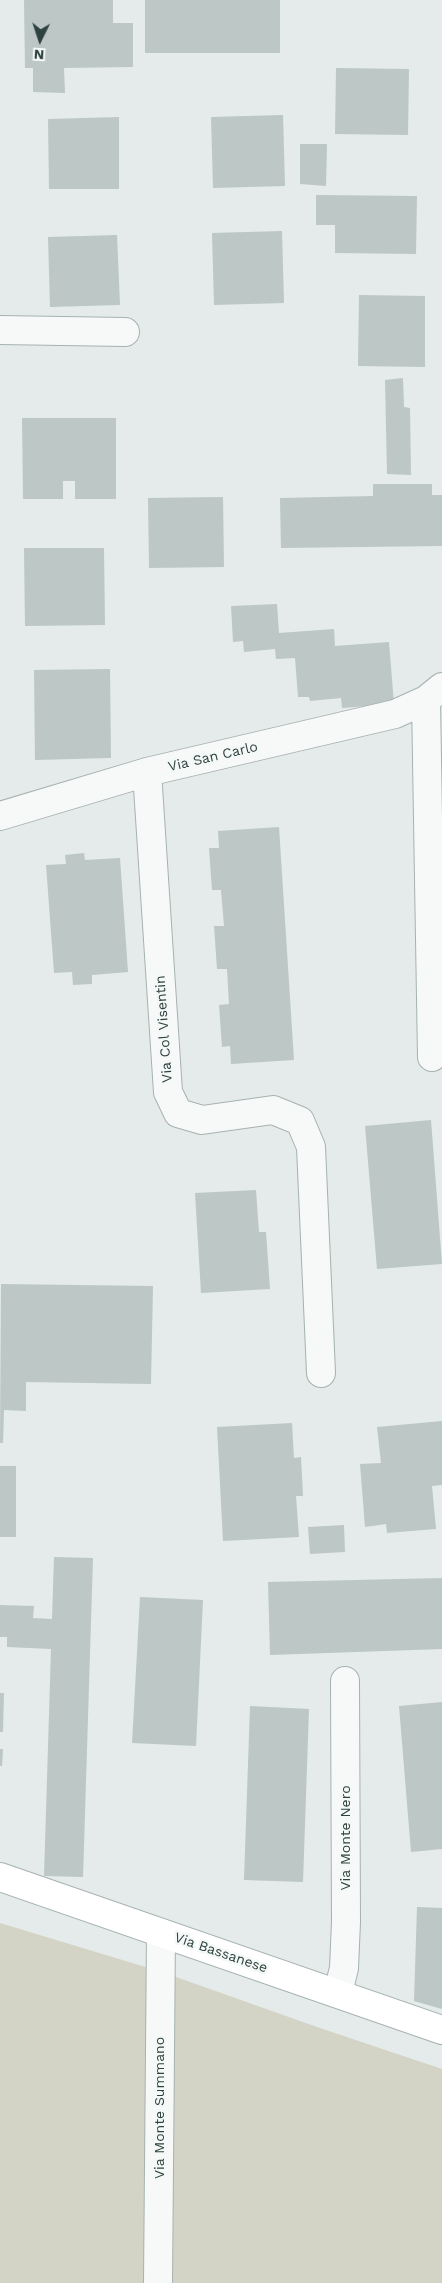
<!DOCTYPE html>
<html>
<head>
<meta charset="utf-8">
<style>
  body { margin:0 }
  #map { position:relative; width:442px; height:2283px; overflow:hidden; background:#e4ebea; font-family:"Work Sans",sans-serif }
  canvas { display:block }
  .north { position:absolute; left:15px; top:15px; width:50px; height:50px; -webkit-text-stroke:4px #f4f8f7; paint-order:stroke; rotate:184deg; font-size:14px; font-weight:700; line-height:20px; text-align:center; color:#2e423f }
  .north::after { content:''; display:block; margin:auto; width:18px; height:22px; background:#2e423f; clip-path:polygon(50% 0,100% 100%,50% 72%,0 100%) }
</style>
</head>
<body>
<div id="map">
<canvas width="442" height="2283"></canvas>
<div class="north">N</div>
</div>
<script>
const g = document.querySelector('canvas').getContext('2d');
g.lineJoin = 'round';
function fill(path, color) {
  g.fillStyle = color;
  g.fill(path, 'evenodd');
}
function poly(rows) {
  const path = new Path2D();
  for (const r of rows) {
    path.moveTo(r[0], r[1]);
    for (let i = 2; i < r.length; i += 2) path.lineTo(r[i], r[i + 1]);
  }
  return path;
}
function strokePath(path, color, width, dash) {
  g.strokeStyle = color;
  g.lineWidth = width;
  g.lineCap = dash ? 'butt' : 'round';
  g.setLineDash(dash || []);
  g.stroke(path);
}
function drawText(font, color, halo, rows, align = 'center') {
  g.font = font + ' "Work Sans",sans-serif';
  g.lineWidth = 5;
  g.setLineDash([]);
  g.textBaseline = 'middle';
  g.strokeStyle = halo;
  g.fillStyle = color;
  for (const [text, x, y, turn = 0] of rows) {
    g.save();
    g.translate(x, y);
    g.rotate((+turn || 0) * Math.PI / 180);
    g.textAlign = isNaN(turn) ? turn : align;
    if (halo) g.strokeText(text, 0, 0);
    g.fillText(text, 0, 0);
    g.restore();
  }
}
const green = poly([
  [0,1923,162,1972,317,2027,442,2069,442,2283,0,2283]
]);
const building = poly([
  [24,0,113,0,113,23,133,23,133,67,64,68,65,93,33,92,33,68,25,68],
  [145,0,280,0,280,53,145,53],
  [336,68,409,69,408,135,335,134],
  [283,115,285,186,213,188,211,117],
  [119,117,119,189,49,189,48,119],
  [300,144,327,144,326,186,300,184],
  [316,195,417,196,416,254,335,253,335,225,316,225],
  [282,231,284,303,214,305,212,233],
  [117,235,120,305,50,307,48,237],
  [359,295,425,296,425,367,358,366],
  [403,378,404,407,410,408,411,475,387,474,385,380],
  [22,418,116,418,116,499,75,499,75,481,63,481,63,499,23,499],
  [373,484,432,484,432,495,442,495,442,546,281,548,280,498,373,496],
  [223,497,224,567,149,568,148,498],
  [24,548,104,548,105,625,25,626],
  [277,604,279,633,334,629,335,646,389,642,394,704,342,708,341,698,310,701,309,697,298,697,295,658,276,659,275,649,244,652,243,641,233,642,231,606],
  [110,669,111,758,35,760,34,670],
  [279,827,294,1060,231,1064,230,1046,222,1047,219,1005,229,1004,227,969,217,969,214,926,224,926,221,890,212,890,209,848,219,848,218,831],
  [84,853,85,860,120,858,128,972,92,975,92,984,73,985,72,972,54,973,46,865,66,864,65,855],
  [431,1120,442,1264,377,1269,365,1126],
  [256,1190,259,1232,266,1232,270,1289,201,1293,195,1193],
  [1,1284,153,1286,151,1384,26,1382,26,1411,4,1410,3,1443,0,1443],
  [442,1421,442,1485,432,1486,436,1529,387,1533,386,1524,365,1527,360,1464,381,1463,377,1427],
  [292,1423,294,1458,301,1457,303,1496,296,1496,299,1537,223,1541,217,1427],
  [0,1466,16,1466,16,1537,0,1537],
  [344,1525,345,1552,310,1554,308,1527],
  [54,1557,93,1558,83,1877,44,1876,51,1649,7,1647,7,1637,0,1637,0,1605,34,1606,33,1618,52,1619],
  [442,1578,442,1649,270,1655,268,1582],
  [140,1597,203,1600,196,1746,132,1743],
  [0,1693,4,1693,3,1732,0,1732],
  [442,1702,442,1849,411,1852,399,1706],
  [250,1706,309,1709,303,1882,244,1880],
  [0,1749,3,1749,2,1766,0,1766],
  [417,1907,442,1908,442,2009,414,2001]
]);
const minor = poly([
  [0,330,125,332],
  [426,700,432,1057],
  [147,772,168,1092,178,1113,202,1120,273,1110,300,1121,311,1147,321,1373],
  [0,816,147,772,395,714,426,700,442,687],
  [338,1993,344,1968,346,1922,345,1681],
  [158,2283,161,1933]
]);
const secondary = poly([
  [0,1877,442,2030]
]);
const streetNames = [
  ["Via San Carlo",213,757,-13],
  ["Via Col Visentin",164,1029,-94],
  ["Via Monte Nero",346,1838,-90],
  ["Via Bassanese",221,1953,19],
  ["Via Monte Summano",160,2108,-90]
];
fill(green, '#d4d4c6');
fill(building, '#bcc7c6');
strokePath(minor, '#a6b2b0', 30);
strokePath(secondary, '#a6b2b0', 30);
strokePath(minor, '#f7f9f9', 28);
strokePath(secondary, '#fff', 28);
drawText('14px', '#2e423f', '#f4f8f7', streetNames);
</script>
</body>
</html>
